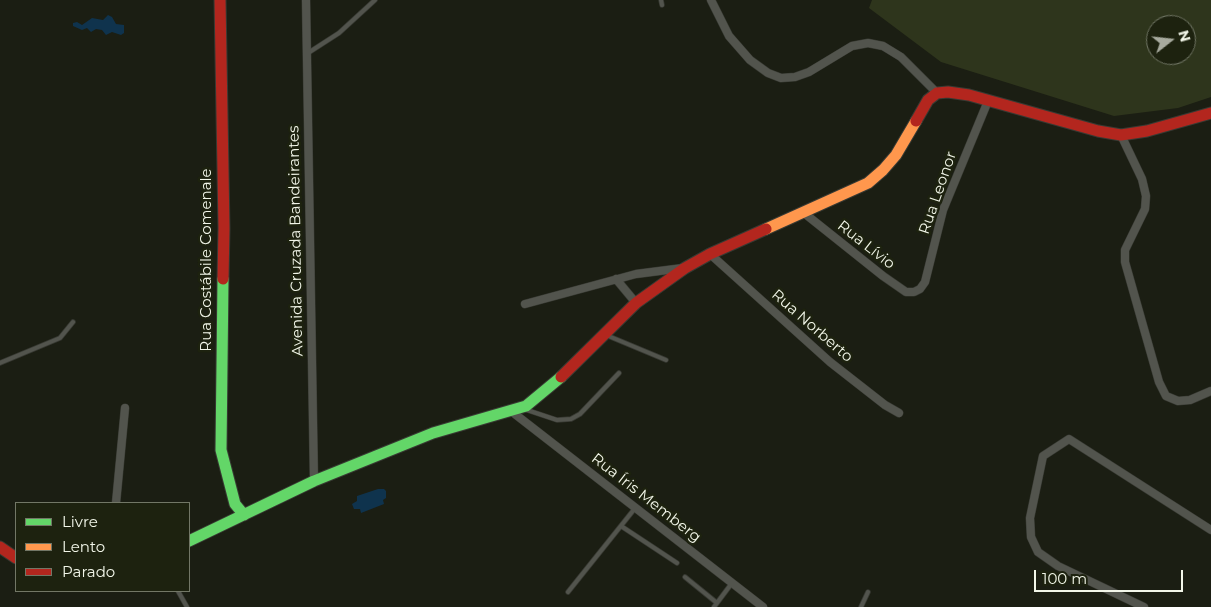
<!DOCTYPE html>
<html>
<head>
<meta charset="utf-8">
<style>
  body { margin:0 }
  #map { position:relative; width:1211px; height:607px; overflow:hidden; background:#1b1e13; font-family:Montserrat,sans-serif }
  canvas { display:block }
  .legend { position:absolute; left:15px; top:502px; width:175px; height:90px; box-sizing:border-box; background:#1d220f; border:1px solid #727766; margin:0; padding:6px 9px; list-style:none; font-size:15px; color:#f2f6e9 }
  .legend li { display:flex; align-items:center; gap:10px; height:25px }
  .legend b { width:25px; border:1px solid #727766 }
  .north { position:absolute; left:1146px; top:15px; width:50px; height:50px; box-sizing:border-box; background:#1d220f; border:1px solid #727766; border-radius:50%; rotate:74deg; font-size:14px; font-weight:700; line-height:20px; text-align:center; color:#f2f6e9 }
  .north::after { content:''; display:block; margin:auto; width:18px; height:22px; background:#a7aa9e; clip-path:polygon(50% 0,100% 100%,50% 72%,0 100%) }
  .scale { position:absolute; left:1034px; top:570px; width:149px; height:22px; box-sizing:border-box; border:2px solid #f2f6e9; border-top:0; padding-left:6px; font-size:15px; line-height:18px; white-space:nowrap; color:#f2f6e9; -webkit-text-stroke:4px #1d220f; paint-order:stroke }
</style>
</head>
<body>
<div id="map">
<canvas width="1211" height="607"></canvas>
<ul class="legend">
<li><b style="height:6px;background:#63d668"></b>Livre</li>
<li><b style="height:6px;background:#ff974d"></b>Lento</li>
<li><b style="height:6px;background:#b3261e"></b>Parado</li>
</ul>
<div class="north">N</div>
<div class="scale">100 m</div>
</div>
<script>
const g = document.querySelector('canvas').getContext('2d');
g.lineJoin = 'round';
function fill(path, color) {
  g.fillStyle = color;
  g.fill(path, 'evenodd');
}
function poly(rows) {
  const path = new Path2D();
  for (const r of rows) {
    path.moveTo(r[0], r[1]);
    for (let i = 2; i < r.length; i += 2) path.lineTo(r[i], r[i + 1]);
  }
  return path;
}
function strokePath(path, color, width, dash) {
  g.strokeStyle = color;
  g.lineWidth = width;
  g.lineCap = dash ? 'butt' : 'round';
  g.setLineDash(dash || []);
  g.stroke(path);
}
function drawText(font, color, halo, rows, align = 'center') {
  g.font = font + ' Montserrat,sans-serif';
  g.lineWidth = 5;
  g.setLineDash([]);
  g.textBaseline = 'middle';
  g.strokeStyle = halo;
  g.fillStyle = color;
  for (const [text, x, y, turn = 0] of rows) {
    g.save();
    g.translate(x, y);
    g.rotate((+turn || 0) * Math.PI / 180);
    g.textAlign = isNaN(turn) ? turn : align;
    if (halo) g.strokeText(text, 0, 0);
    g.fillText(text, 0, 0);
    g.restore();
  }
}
const green = poly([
  [872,0,1211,0,1211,97,1178,108,1114,116,941,62,869,8],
  [1156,25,1186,25,1186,55,1156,55]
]);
const water = poly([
  [108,15,112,17,116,24,124,25,124,33,121,35,112,32,106,35,102,30,96,29,91,32,87,28,82,30,73,26,73,23,77,22,82,25,92,18,103,20],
  [378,489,384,489,386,491,386,498,383,500,384,504,361,513,360,509,354,509,352,504,357,501,357,496]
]);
const lane = poly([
  [661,0,662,5],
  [308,53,339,33,375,0],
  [606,335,666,360],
  [0,363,60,338,73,322],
  [524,409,557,420,571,419,580,414,619,373],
  [621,526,677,563],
  [685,577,717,603],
  [178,591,187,607],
  [568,592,636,507],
  [714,607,732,583],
  [861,607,868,592]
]);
const street = poly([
  [306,0,314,481],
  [711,0,729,36,750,60,768,73,781,78,795,77,809,72,852,46,868,43,883,46,901,57,937,93],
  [1121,135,1142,179,1146,196,1145,209,1125,250,1125,262,1159,382,1166,396,1178,401,1190,400,1211,391],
  [804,213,883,276,906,292,914,292,920,289,925,282,943,210,988,101],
  [710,254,830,362,885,405,899,413],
  [616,279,636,303],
  [525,304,636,274,683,268],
  [511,411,763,607],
  [116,503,125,408],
  [1144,607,1058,566,1038,552,1031,537,1030,518,1043,456,1069,439,1211,530]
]);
const fast = poly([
  [223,279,221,450,235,504,244,515],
  [189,541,314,481,433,433,526,406,561,377]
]);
const slow = poly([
  [766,229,868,183,883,170,896,155,916,121]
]);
const jam = poly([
  [220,0,224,228,223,279],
  [916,121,928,100,937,93,948,92,969,95,1098,131,1121,135,1147,131,1211,113],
  [561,377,636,303,685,268,710,254,766,229],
  [0,547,16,558]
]);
const streetNames = [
  ["Rua Leonor",938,193,-71],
  ["Avenida Cruzada Bandeirantes",296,241,-91],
  ["Rua Lívio",866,245,38],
  ["Rua Costábile Comenale",207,260,-90],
  ["Rua Norberto",812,326,41],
  ["Rua Íris Memberg",646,498,38]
];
fill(green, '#2e351c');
fill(water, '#0f334d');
strokePath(lane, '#383a33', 5.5);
strokePath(street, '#383a33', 9);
strokePath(fast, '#383a33', 13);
strokePath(slow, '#383a33', 13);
strokePath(jam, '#383a33', 13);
strokePath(lane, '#52544d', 4);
strokePath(street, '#52544d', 8);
strokePath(fast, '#63d668', 11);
strokePath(slow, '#ff974d', 11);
strokePath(jam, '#b3261e', 11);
drawText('15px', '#f2f6e9', '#1d220f', streetNames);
</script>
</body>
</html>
